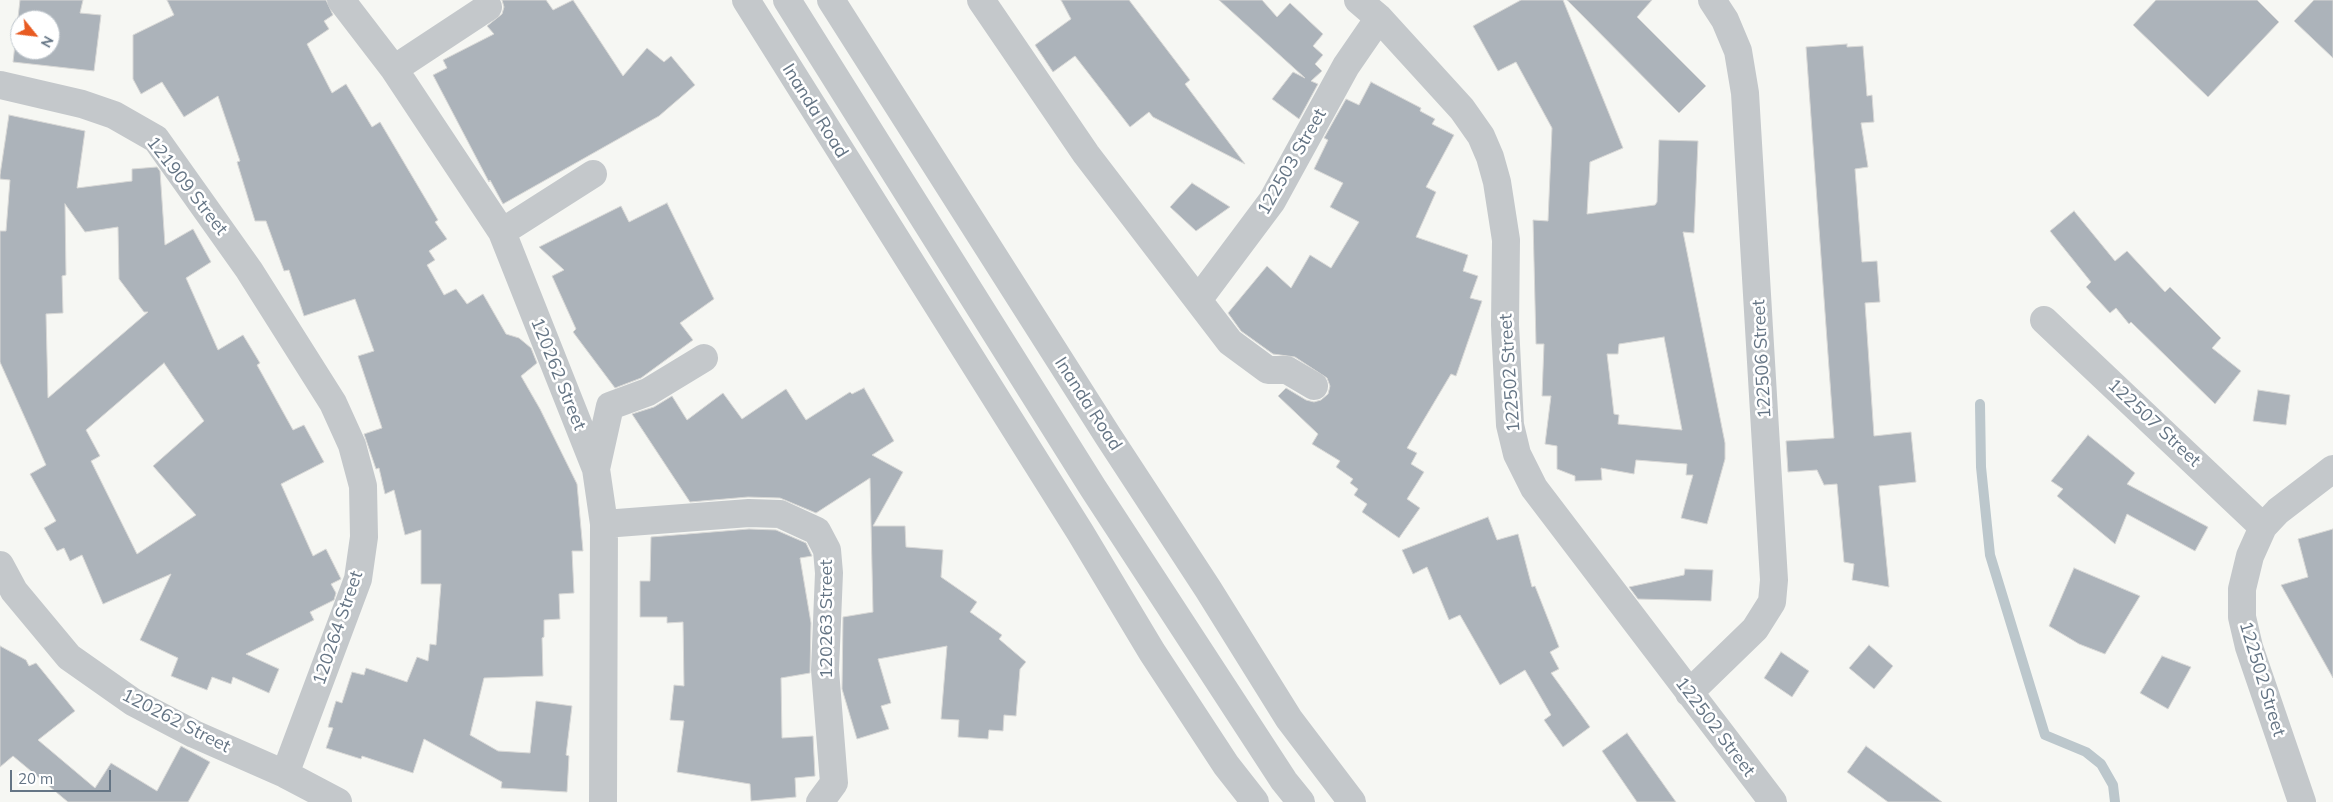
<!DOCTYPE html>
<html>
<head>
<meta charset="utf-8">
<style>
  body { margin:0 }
  #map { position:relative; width:2333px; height:802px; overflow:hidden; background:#f6f7f3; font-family:Mulish,sans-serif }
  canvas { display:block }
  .north { position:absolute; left:10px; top:10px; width:50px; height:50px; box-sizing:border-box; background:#fff; border:1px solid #c1c8ce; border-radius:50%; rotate:119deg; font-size:14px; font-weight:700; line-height:20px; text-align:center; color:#657585 }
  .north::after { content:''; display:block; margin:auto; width:18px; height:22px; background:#e85b22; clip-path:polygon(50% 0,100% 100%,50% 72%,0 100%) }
  .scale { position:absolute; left:10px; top:770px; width:101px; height:22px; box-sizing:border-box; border:2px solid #657585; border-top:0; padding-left:6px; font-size:15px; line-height:18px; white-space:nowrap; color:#657585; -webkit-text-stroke:4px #fff; paint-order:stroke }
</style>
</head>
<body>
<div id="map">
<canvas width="2333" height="802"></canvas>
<div class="north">N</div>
<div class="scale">20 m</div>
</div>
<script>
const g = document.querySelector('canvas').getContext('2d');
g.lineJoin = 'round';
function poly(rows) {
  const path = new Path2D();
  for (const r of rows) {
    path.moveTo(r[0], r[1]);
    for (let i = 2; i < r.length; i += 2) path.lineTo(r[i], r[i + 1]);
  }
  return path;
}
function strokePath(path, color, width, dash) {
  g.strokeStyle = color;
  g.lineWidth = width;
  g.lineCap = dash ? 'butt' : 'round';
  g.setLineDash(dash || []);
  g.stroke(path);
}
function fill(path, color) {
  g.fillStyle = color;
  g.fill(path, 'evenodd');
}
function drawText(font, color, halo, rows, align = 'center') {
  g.font = font + ' Mulish,sans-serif';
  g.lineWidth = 5;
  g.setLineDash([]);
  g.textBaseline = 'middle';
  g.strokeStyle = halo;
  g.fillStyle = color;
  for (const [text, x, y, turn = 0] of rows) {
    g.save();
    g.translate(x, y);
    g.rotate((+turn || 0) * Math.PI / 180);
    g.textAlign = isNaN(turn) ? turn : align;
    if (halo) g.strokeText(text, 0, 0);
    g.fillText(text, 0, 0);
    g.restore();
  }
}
const stream = poly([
  [1980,404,1981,467,1990,555,2045,735,2086,752,2101,764,2113,785,2115,802]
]);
const building = poly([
  [20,0,83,0,80,13,101,15,94,71,13,62,20,0],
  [20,20,50,20,50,50,20,50,20,20],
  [167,0,326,0,333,15,324,21,329,29,307,44,332,93,346,84,372,127,380,122,438,220,435,222,447,239,429,251,435,260,427,265,444,295,456,289,467,304,483,294,506,334,519,338,531,348,537,363,521,376,540,409,577,484,583,551,572,551,574,593,559,594,560,619,544,620,544,637,542,638,543,676,484,678,470,735,498,751,530,753,536,701,572,706,566,755,569,756,567,792,501,788,502,782,424,739,413,773,362,756,361,759,326,748,333,728,328,727,336,701,342,703,352,672,364,675,366,668,407,682,417,657,428,661,430,644,436,645,441,584,421,584,421,530,405,535,394,490,385,494,379,468,376,469,364,434,382,428,358,356,374,351,355,299,304,316,289,270,284,271,266,221,255,221,237,162,240,161,218,96,184,117,162,82,141,94,133,79,133,35,174,15,167,0],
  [502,0,546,0,553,10,573,0,623,76,647,48,664,62,671,56,695,85,659,116,503,204,490,180,489,182,433,75,447,68,443,60,494,34,487,26,502,14,504,7,502,0],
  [1061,0,1129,0,1190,80,1185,84,1245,164,1153,117,1149,112,1130,127,1075,56,1053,72,1035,45,1071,19,1061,0],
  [1219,0,1262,0,1277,17,1290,3,1323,34,1313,46,1323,55,1315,64,1322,71,1311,81,1318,84,1299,119,1272,99,1293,72,1305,78,1219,0],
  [1521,0,1563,0,1623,148,1590,162,1587,214,1655,205,1657,202,1659,140,1698,141,1694,233,1683,232,1725,443,1725,459,1707,524,1681,518,1693,475,1686,475,1687,464,1636,460,1634,474,1601,468,1602,480,1575,481,1575,476,1557,469,1557,446,1545,444,1551,396,1542,396,1544,344,1536,344,1533,220,1548,221,1552,128,1516,62,1498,71,1473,26,1521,0],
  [1664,337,1682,430,1618,424,1619,415,1614,414,1607,354,1618,354,1619,344,1664,337],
  [1567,0,1652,0,1637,17,1706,86,1679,113,1567,0],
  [2156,0,2257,0,2279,22,2208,97,2133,25,2156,0],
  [2314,0,2333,0,2333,58,2294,21,2314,0],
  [1847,44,1847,47,1863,46,1867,96,1872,95,1874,122,1861,123,1868,167,1855,169,1862,262,1877,261,1880,302,1865,303,1874,436,1911,432,1916,482,1879,486,1889,587,1852,580,1854,564,1844,562,1837,484,1824,485,1817,470,1788,472,1786,441,1834,438,1806,47,1847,44],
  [1371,82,1421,108,1420,111,1435,119,1432,124,1454,135,1426,187,1436,192,1416,237,1468,255,1463,271,1478,276,1470,298,1482,301,1456,376,1451,374,1407,448,1417,453,1411,464,1424,472,1407,499,1420,508,1399,538,1362,512,1367,504,1354,495,1358,489,1350,483,1353,479,1336,467,1340,461,1312,444,1318,434,1278,396,1286,388,1306,400,1314,402,1321,400,1328,394,1330,386,1327,378,1295,357,1273,354,1241,331,1228,313,1267,266,1291,288,1310,255,1331,268,1359,222,1330,207,1343,183,1314,169,1328,140,1324,138,1346,99,1359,105,1371,82],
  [9,115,85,131,77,188,132,181,132,169,157,167,160,171,165,245,193,229,211,262,186,278,218,350,243,335,260,363,257,365,293,430,304,425,324,462,281,484,313,556,326,549,341,579,331,584,336,593,334,600,310,612,314,620,246,654,279,669,269,693,233,677,231,684,212,677,207,690,171,676,178,658,140,640,171,574,103,604,82,555,70,561,64,548,57,551,44,528,56,521,30,474,46,465,0,362,0,231,6,231,10,180,0,179,0,175,9,115],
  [65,204,85,232,118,227,119,279,144,312,148,312,48,398,46,314,63,313,62,276,66,275,65,204],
  [164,363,204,421,153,466,196,515,137,554,91,461,100,456,86,430,164,363],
  [1192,183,1230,207,1196,231,1170,207,1192,183],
  [667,203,714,299,680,323,693,340,641,378,615,388,573,332,576,329,552,276,564,270,539,247,621,206,629,222,667,203],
  [2074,211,2115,261,2127,251,2165,292,2170,287,2221,338,2212,348,2241,371,2215,404,2131,322,2129,324,2116,308,2110,313,2086,287,2091,282,2050,231,2074,211],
  [864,388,894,441,872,455,903,472,873,526,905,526,906,547,943,550,941,577,977,602,970,612,1002,635,999,639,1026,662,1020,669,1016,716,1004,715,1003,731,989,730,988,739,958,737,959,720,941,719,947,646,878,659,891,703,881,706,889,729,857,739,842,689,843,617,873,612,870,478,816,513,780,498,748,497,690,502,632,414,654,407,672,396,687,420,723,393,742,419,786,389,806,420,850,392,852,394,864,388],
  [2258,390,2290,395,2286,425,2253,421,2258,390],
  [2088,435,2135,473,2127,484,2208,527,2195,551,2127,514,2115,544,2057,496,2063,489,2051,481,2088,435],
  [1488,517,1497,540,1518,534,1532,587,1535,586,1559,647,1550,652,1559,669,1551,673,1590,727,1563,747,1544,720,1551,715,1525,670,1500,685,1460,615,1449,620,1427,567,1413,574,1402,550,1488,517],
  [749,529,776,530,806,543,812,556,800,558,811,623,810,673,781,678,782,738,813,736,815,776,795,778,796,797,751,801,750,784,677,772,684,721,670,720,674,685,684,686,683,622,667,623,667,617,640,617,640,581,650,581,651,537,749,529],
  [2333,529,2333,678,2281,585,2308,577,2298,539,2333,529],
  [2074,568,2140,596,2105,654,2079,644,2049,626,2074,568],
  [1685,569,1713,570,1711,601,1638,599,1629,587,1684,575,1685,569],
  [1869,645,1893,666,1874,689,1849,668,1869,645],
  [0,646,26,660,29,666,36,663,75,711,38,740,95,788,111,763,157,791,181,746,210,762,188,802,68,802,13,756,0,767,0,646],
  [1781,652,1809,671,1792,697,1764,678,1781,652],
  [2162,656,2191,667,2168,709,2140,693,2162,656],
  [1627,733,1676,802,1637,802,1602,751,1627,733],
  [1866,746,1942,802,1888,802,1847,772,1866,746]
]);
const minor = poly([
  [341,0,394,69,502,232,596,469,604,524,603,802],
  [746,0,1080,532,1152,652,1226,765,1255,802],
  [787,0,1093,488,1284,781,1301,802],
  [831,0,1108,436,1208,589,1289,719,1352,802],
  [981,0,1086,154,1230,342,1268,370,1287,370,1314,386],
  [1358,0,1379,18,1462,109,1481,136,1490,157,1497,182,1506,240,1505,325,1510,425,1517,454,1534,488,1773,802],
  [394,69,488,7],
  [0,85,82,104,114,115,156,139,249,270,333,403,352,445,363,486,364,537,358,579,285,774],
  [502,232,593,174],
  [1198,300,1272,201,1346,66,1379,18],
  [2044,320,2263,527],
  [596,469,610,406,648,392,704,358],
  [604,524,749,513,780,514,817,531,827,550,829,573,825,670,834,783,820,802],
  [0,565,14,591,69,657,133,702,194,734,285,774,338,802],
  [1689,693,1755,629,1772,602,1774,580,1745,93,1738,51,1725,20,1712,0],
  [2302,802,2249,647,2242,617,2242,589,2250,556,2263,527,2278,511,2333,469]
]);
const streetNames = [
  ["Inanda Road",815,111,58],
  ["122503 Street",1292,162,-60],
  ["121909 Street",187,186,52],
  ["122506 Street",1762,359,-93],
  ["122502 Street",1510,373,-94],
  ["120262 Street",558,374,68],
  ["Inanda Road",1088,404,57],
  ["122507 Street",2154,423,43],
  ["120263 Street",827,619,-90],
  ["120264 Street",338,628,-71],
  ["122502 Street",2262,679,73],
  ["120262 Street",176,721,27],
  ["122502 Street",1715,727,53]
];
strokePath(stream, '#bcc7cc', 10);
fill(building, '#acb3ba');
strokePath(building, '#d8d8d6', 1);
strokePath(minor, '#c4c8cb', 28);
drawText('18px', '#657585', '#fff', streetNames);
</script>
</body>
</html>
